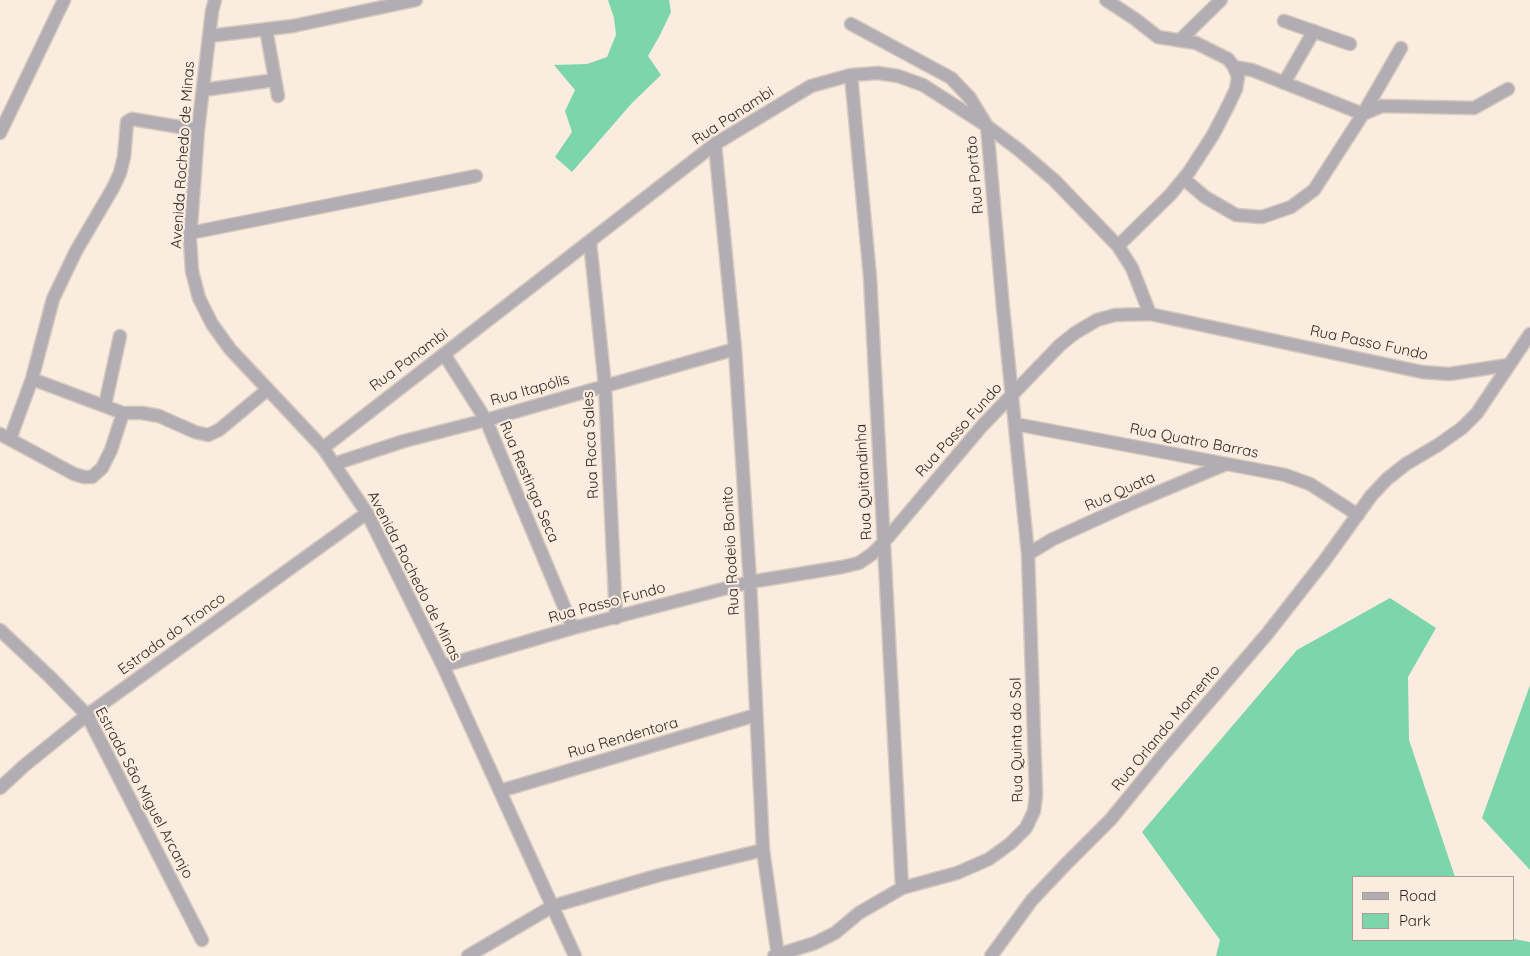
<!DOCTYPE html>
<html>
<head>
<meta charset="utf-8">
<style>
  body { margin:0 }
  #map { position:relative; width:1530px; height:956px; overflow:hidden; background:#fbece0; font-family:Quicksand,sans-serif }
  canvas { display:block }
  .legend { position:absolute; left:1352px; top:876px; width:162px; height:65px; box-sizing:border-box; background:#fbece0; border:1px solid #a99e95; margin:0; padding:6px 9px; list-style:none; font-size:15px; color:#2e2824 }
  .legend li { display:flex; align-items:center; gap:10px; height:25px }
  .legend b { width:25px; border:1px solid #a99e95 }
</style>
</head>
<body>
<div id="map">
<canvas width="1530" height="956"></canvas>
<ul class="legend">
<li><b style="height:6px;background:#b2adb3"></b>Road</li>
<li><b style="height:14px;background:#7cd5ab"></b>Park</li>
</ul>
</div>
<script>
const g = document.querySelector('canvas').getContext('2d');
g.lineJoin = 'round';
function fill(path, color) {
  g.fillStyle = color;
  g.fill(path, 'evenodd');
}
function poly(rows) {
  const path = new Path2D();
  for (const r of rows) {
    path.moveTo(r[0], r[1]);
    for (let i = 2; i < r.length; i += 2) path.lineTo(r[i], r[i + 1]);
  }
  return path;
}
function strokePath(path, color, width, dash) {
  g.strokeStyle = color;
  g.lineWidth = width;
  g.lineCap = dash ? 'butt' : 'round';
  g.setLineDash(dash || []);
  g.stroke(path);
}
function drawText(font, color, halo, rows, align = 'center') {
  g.font = font + ' Quicksand,sans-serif';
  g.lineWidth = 4.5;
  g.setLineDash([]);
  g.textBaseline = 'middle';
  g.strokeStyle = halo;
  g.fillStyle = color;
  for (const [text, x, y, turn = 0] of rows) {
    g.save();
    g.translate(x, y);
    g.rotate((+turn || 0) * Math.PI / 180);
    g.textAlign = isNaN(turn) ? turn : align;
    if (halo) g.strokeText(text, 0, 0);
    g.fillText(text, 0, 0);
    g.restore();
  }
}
const green = poly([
  [608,0,669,0,671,12,660,35,648,56,661,75,632,103,572,172,555,157,572,132,565,111,575,90,554,65,587,64,607,57,616,35,614,18],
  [1390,598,1436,628,1408,677,1409,740,1455,877,1354,877,1354,940,1514,939,1530,942,1530,956,1216,956,1220,940,1142,832,1297,650],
  [1530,685,1530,870,1482,818]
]);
const minor = poly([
  [215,0,212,11,198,130,190,240,192,271,199,298,212,324,230,349,323,448,367,513,443,666,575,956],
  [1106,0,1135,19,1158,37,1196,43,1228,59,1234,67,1238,77,1236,89,1228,106,1213,135,1189,172,1170,195,1118,246],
  [1284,21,1350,44],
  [266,29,278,96],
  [209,36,293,26,416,0],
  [1180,40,1221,0],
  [1401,48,1363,114,1382,106,1474,108,1508,89],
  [851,75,870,277,902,888],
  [1284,83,1314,31],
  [203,90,275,80],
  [0,133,64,0],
  [715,144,735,349,750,582,763,850,778,956],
  [1184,179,1205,197,1236,215,1262,217,1291,207,1314,190,1363,114,1252,70,1234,67],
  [190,233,476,176],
  [590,242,605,386,616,618],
  [444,354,486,420,573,628],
  [32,379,123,413,142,413,159,416,195,432,208,435,219,430,267,390],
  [105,405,120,336],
  [1015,424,1285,475,1310,484,1358,515],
  [0,434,74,474,84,477,92,477,102,468,111,450,123,413],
  [10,439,32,379,53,299,76,251,113,188,120,173,124,157,127,122,132,119,198,130],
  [323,448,715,144,811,86,851,75,878,73,898,76,923,85,987,126,1019,150,1054,180,1118,246,1132,268,1150,314],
  [334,464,404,441,486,420,735,349],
  [1028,554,1053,539,1130,504,1226,464],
  [0,630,50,677,87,715,202,940],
  [443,666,573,628,750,582,842,567,859,563,872,554,884,542,982,426,1060,345,1075,333,1097,320,1115,315,1150,314,1422,372,1449,374,1508,365],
  [0,788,25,765,87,715,367,513],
  [500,791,756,715],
  [468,956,553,906,656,876,763,850],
  [774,956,815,943,835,933,859,913,902,888,957,873,989,859,1011,843,1026,828,1034,811,1036,795,1028,554,1003,308,987,126,970,98,951,78,851,24],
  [991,956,1032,900,1067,863,1111,819,1164,754,1267,634,1325,560,1371,496,1387,479,1406,464,1438,445,1462,428,1477,413,1530,334]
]);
const streetNames = [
  ["Rua Panambi",733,116,-33],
  ["Avenida Rochedo de Minas",183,155,-86],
  ["Rua Portão",975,175,-95],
  ["Rua Passo Fundo",1369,343,12],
  ["Rua Panambi",409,360,-37],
  ["Rua Itapólis",530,390,-16],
  ["Rua Passo Fundo",959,430,-48],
  ["Rua Quatro Barras",1194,441,11],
  ["Rua Roca Sales",591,445,-93],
  ["Rua Restinga Seca",529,482,67],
  ["Rua Quitandinha",864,482,-93],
  ["Rua Quata",1120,492,-24],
  ["Rua Rodeio Bonito",731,551,-93],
  ["Avenida Rochedo de Minas",414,576,63],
  ["Rua Passo Fundo",607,603,-15],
  ["Estrada do Tronco",172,634,-36],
  ["Rua Orlando Momento",1166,728,-50],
  ["Rua Rendentora",623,738,-16],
  ["Rua Quinta do Sol",1017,740,-91],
  ["Estrada São Miguel Arcanjo",144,793,62]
];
fill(green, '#7cd5ab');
strokePath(minor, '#d6c9be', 15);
strokePath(minor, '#b2adb3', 12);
drawText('15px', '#2e2824', '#fbece0', streetNames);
</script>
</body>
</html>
